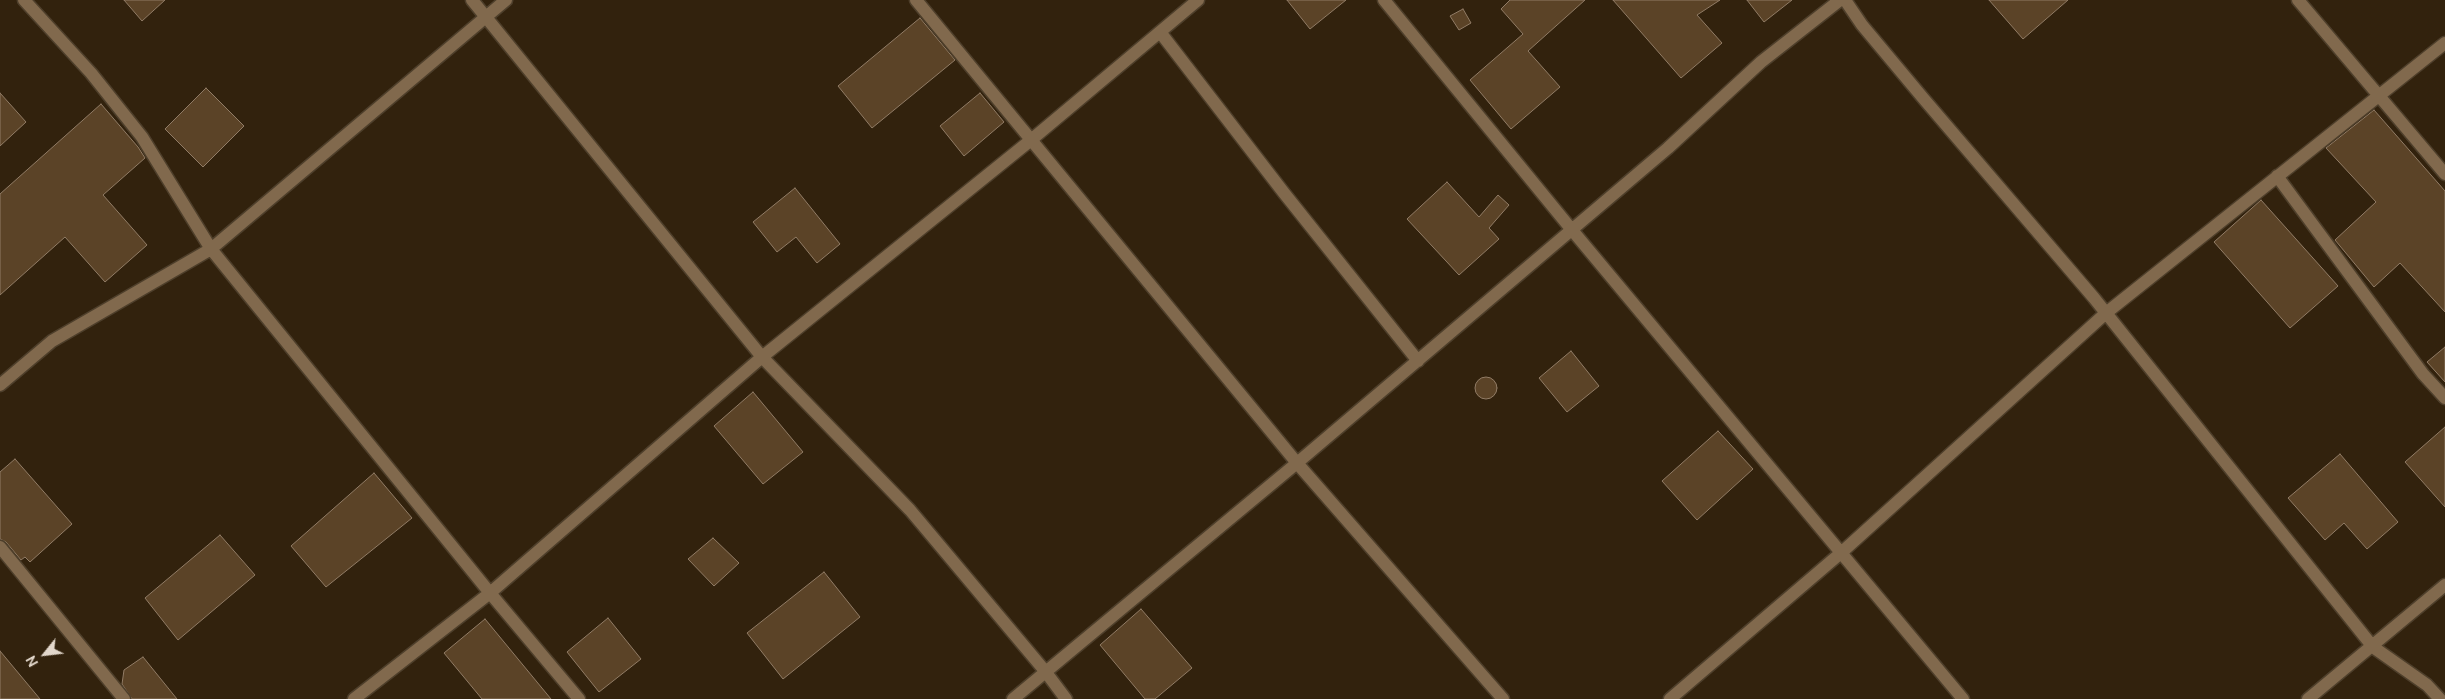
<!DOCTYPE html>
<html>
<head>
<meta charset="utf-8">
<style>
  body { margin:0 }
  #map { position:relative; width:2445px; height:699px; overflow:hidden; background:#32220d; font-family:Ubuntu,sans-serif }
  canvas { display:block }
  .north { position:absolute; left:20px; top:629px; width:50px; height:50px; -webkit-text-stroke:4px #32220d; paint-order:stroke; rotate:241deg; font-size:14px; font-weight:700; line-height:20px; text-align:center; color:#e2d7cb }
  .north::after { content:''; display:block; margin:auto; width:18px; height:22px; background:#e2d7cb; clip-path:polygon(50% 0,100% 100%,50% 72%,0 100%) }
</style>
</head>
<body>
<div id="map">
<canvas width="2445" height="699"></canvas>
<div class="north">N</div>
</div>
<script>
const g = document.querySelector('canvas').getContext('2d');
g.lineJoin = 'round';
function fill(path, color) {
  g.fillStyle = color;
  g.fill(path, 'evenodd');
}
function poly(rows) {
  const path = new Path2D();
  for (const r of rows) {
    if (r.length === 3) {
      path.moveTo(r[0] + r[2], r[1]);
      path.arc(r[0], r[1], r[2], 0, 2 * Math.PI);
      continue;
    }
    path.moveTo(r[0], r[1]);
    for (let i = 2; i < r.length; i += 2) path.lineTo(r[i], r[i + 1]);
  }
  return path;
}
function strokePath(path, color, width, dash) {
  g.strokeStyle = color;
  g.lineWidth = width;
  g.lineCap = dash ? 'butt' : 'round';
  g.setLineDash(dash || []);
  g.stroke(path);
}
const building = poly([
  [124,0,165,0,142,21,124,0],
  [1287,0,1346,0,1310,29,1287,0],
  [1510,0,1585,0,1528,51,1560,87,1511,129,1470,80,1523,34,1501,9,1510,0],
  [1613,0,1720,0,1697,15,1722,43,1681,78,1613,0],
  [1747,0,1792,0,1764,22,1747,0],
  [1989,0,2068,0,2023,39,1989,0],
  [1463,9,1471,23,1459,30,1450,16,1463,9],
  [920,18,955,60,872,128,838,86,920,18],
  [206,88,244,126,203,167,165,129,206,88],
  [0,93,26,122,0,146,0,93],
  [980,93,1004,122,964,156,940,126,980,93],
  [101,104,138,147,145,158,103,195,147,245,105,282,65,237,0,295,0,194,101,104],
  [2374,110,2445,191,2445,312,2400,263,2374,287,2335,240,2376,202,2326,148,2374,110],
  [1447,182,1479,217,1498,195,1509,205,1489,228,1499,239,1459,275,1407,219,1447,182],
  [795,188,840,244,817,263,796,237,777,252,753,222,795,188],
  [2261,200,2338,286,2290,328,2214,242,2261,200],
  [2445,347,2445,382,2427,362,2445,347],
  [1571,351,1599,386,1567,412,1539,378,1571,351],
  [1486,388,11],
  [753,392,803,452,763,484,714,426,753,392],
  [2445,427,2445,507,2405,462,2445,427],
  [1718,431,1753,469,1697,520,1662,481,1718,431],
  [2340,454,2398,522,2367,549,2344,523,2325,540,2288,498,2340,454],
  [15,459,72,524,30,562,25,557,21,560,6,542,0,539,0,472,15,459],
  [374,473,412,518,326,587,291,546,374,473],
  [220,535,255,575,178,640,145,598,220,535],
  [713,538,739,563,714,586,688,559,713,538],
  [824,572,860,617,783,679,747,633,824,572],
  [1141,609,1192,668,1155,699,1145,699,1100,645,1141,609],
  [608,618,641,659,599,692,567,652,608,618],
  [485,619,551,699,482,699,444,653,485,619],
  [0,651,40,699,0,699,0,651],
  [143,657,177,699,132,699,122,684,124,670,143,657]
]);
const minor = poly([
  [24,0,91,73,142,137,211,249,490,593,579,699],
  [472,0,762,357,910,510,1045,671,1066,699],
  [916,0,1297,463,1503,699],
  [1384,0,1572,230,1963,699],
  [1845,0,1862,25,1923,98,2094,298,2373,647,2427,685,2440,699],
  [2298,0,2445,174],
  [1160,32,1284,193,1418,361],
  [2277,176,2423,374,2445,398],
  [0,385,52,341,211,249,506,0],
  [0,547,124,699],
  [354,699,490,593,762,357,1031,140,1198,0],
  [1013,699,1297,463,1668,148,1761,62,1840,0],
  [1670,699,1842,552,2106,313,2445,43],
  [2308,699,2445,585]
]);
fill(building, '#5b4327');
strokePath(building, '#917c66', 1);
strokePath(minor, '#4e3f2b', 15);
strokePath(minor, '#81694d', 12);
</script>
</body>
</html>
